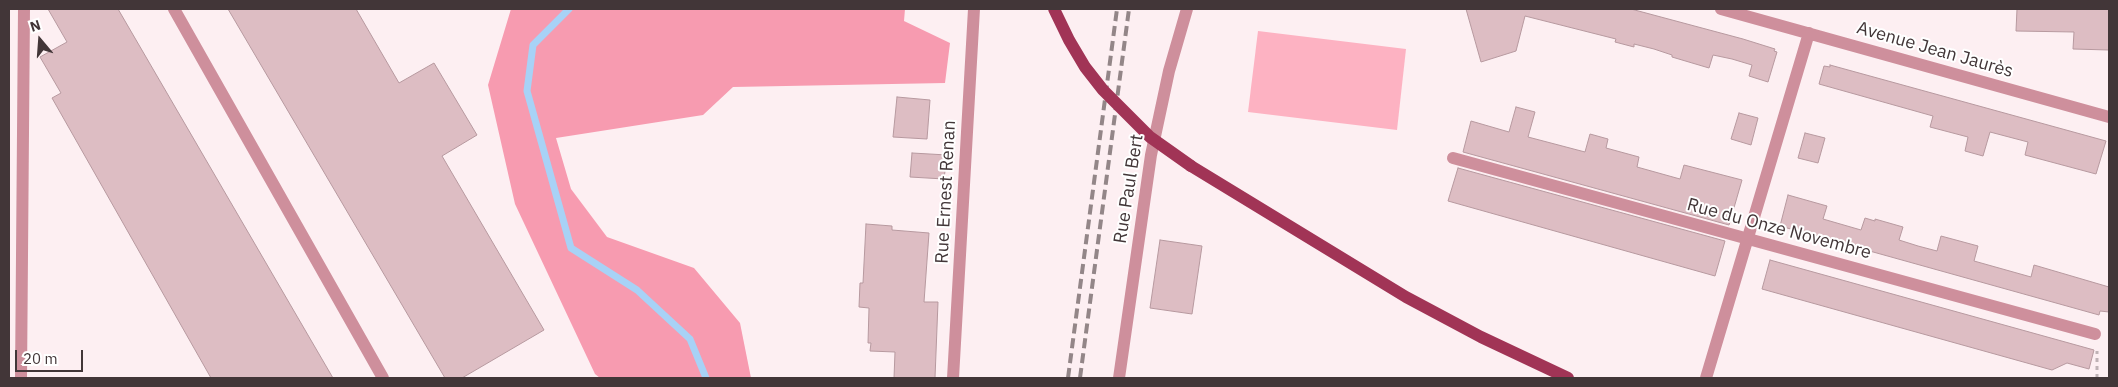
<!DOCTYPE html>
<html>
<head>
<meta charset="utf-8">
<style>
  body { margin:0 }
  #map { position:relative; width:2118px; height:387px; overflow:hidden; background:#fdeff2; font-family:"IBM Plex Sans",sans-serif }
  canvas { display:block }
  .frame { position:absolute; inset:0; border:10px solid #423638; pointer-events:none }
  .north { position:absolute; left:15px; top:15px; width:50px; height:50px; -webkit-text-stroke:4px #fff; paint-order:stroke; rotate:342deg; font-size:14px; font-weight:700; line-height:20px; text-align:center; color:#423638 }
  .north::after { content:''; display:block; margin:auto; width:18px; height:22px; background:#423638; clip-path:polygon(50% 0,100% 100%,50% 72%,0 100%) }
  .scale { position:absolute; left:15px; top:350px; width:68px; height:22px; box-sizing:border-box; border:2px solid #423638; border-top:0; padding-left:6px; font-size:15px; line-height:18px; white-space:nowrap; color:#423638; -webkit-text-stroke:4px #fff; paint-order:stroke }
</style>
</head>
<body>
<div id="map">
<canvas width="2118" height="387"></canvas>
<div class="frame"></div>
<div class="north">N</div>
<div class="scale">20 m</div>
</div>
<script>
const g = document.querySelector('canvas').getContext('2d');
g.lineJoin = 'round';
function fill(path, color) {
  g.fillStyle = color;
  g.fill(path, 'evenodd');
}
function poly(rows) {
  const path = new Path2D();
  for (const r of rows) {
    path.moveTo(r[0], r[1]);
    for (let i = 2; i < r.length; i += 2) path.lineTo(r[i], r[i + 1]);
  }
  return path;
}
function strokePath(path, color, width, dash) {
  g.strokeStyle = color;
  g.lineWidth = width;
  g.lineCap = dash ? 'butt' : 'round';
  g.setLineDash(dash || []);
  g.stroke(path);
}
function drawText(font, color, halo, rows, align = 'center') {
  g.font = font + ' "IBM Plex Sans",sans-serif';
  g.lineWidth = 4;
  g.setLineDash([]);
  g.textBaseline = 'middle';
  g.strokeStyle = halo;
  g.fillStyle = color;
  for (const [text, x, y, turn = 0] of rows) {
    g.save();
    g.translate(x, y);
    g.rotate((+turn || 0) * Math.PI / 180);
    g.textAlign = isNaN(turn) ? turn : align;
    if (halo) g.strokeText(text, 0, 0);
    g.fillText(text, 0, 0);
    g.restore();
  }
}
const green = poly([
  [1258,31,1406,49,1397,130,1248,112]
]);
const forest = poly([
  [511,9,905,9,904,21,950,43,945,83,733,87,703,115,556,138,571,189,607,237,694,268,740,323,751,378,600,378,595,374,515,204,488,85]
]);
const stream = poly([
  [569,9,533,45,527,91,571,248,637,290,690,339,706,378]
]);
const building = poly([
  [48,9,118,9,333,378,211,378,52,98,61,93,40,57,67,42,48,9],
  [228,9,356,9,399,83,434,63,477,135,442,156,544,330,462,378,445,378,228,9],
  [1466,9,1631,9,1743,39,1775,49,1774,51,1777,52,1768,82,1749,76,1752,65,1732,59,1713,55,1709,68,1672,57,1672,55,1654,49,1634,44,1634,47,1615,42,1616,39,1525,16,1516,51,1481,62,1466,9],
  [2017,9,2109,9,2109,50,2073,49,2074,32,2016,31,2017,9],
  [1830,65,2106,141,2096,174,2025,155,2028,142,1990,132,1983,156,1965,151,1968,137,1930,127,1933,116,1819,84,1824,66,1830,67,1830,65],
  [897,97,930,100,927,139,893,137,897,97],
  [1516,107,1535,112,1528,137,1585,152,1590,134,1608,139,1606,148,1639,157,1637,167,1680,179,1684,165,1742,180,1729,225,1463,152,1471,121,1509,132,1516,107],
  [1739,113,1758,118,1751,145,1731,139,1739,113],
  [1805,133,1825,138,1818,163,1798,158,1805,133],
  [912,153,947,155,944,179,910,177,912,153],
  [1458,168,1725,241,1715,276,1448,201,1458,168],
  [1788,195,1827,206,1823,219,1861,230,1865,218,1875,221,1875,219,1903,227,1899,240,1918,246,1937,251,1941,236,1978,246,1974,261,2031,277,2034,265,2109,287,2109,312,2100,311,2099,315,1780,226,1788,195],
  [866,224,892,226,892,230,929,233,924,302,938,302,935,378,894,378,895,352,870,351,871,343,868,343,869,308,859,307,860,283,863,283,866,224],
  [1160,240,1202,246,1192,314,1150,308,1160,240],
  [1770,260,2094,350,2089,369,2067,363,2052,370,1762,289,1770,260]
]);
const path = poly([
  [2097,378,2097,351]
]);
const minor = poly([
  [174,9,383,378],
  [1721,9,2109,117],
  [1453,158,2095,334],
  [21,378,24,9],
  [953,378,974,9],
  [1119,378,1151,155,1169,71,1187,9],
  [1706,378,1809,33]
]);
const major = poly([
  [1191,166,1406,297,1481,337,1568,378]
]);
const rail = poly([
  [1068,378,1117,9],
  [1080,378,1129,9]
]);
const majorBridge = poly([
  [1054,9,1069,40,1085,67,1103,90,1150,137,1191,166]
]);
const streetNames = [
  ["Avenue Jean Jaurès",1935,50,16],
  ["Rue Paul Bert",1129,189,-81],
  ["Rue Ernest Renan",946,192,-87],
  ["Rue du Onze Novembre",1779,229,15]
];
fill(green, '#fdb2c2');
fill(forest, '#f79bb0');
strokePath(stream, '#a8d2f6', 7);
fill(building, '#ddbdc3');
strokePath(building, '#b7999f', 1);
strokePath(path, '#bfb2b5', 3, [4, 4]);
strokePath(minor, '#ce8f9c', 12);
strokePath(major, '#a13456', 12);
strokePath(rail, '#938688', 4, [10, 5]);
strokePath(majorBridge, '#a13456', 12);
drawText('18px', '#423638', '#fff', streetNames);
</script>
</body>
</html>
